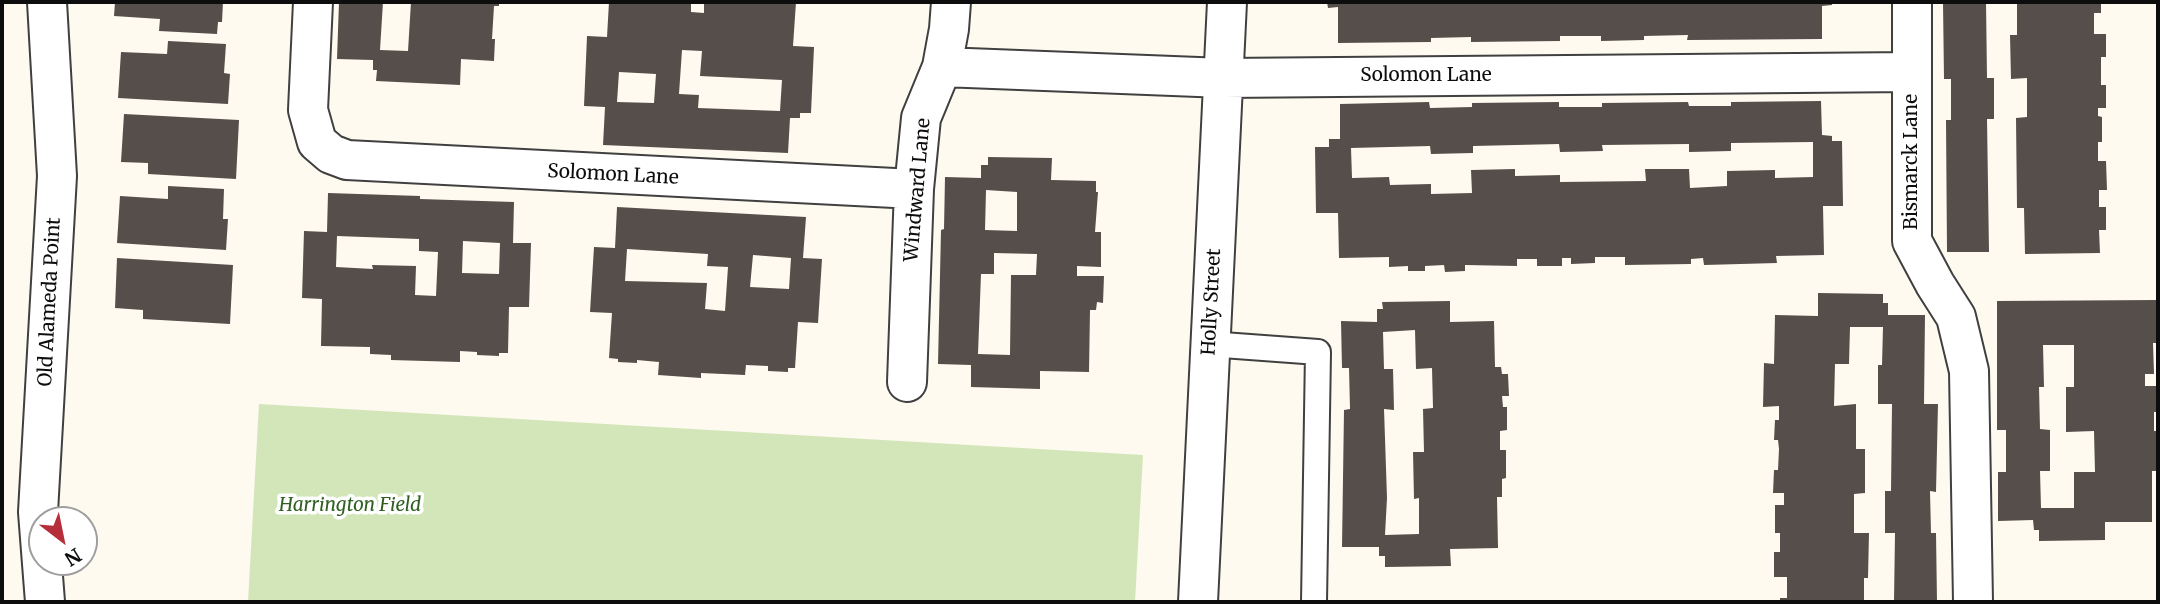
<!DOCTYPE html>
<html>
<head>
<meta charset="utf-8">
<style>
  body { margin:0 }
  #map { position:relative; width:2160px; height:604px; overflow:hidden; background:#fefaef; font-family:Merriweather,serif }
  canvas { display:block }
  .frame { position:absolute; inset:0; border:4px solid #0d0d0d; pointer-events:none }
  .north { position:absolute; left:28px; top:506px; width:70px; height:70px; box-sizing:border-box; background:#fff; border:2px solid #9e9e9e; border-radius:50%; rotate:148deg; font-size:19px; font-weight:700; line-height:28px; text-align:center; color:#0d0d0d }
  .north::after { content:''; display:block; margin:auto; width:24px; height:32px; background:#b52e39; clip-path:polygon(50% 0,100% 100%,50% 72%,0 100%) }
</style>
</head>
<body>
<div id="map">
<canvas width="2160" height="604"></canvas>
<div class="frame"></div>
<div class="north">N</div>
</div>
<script>
const g = document.querySelector('canvas').getContext('2d');
g.lineJoin = 'round';
function fill(path, color) {
  g.fillStyle = color;
  g.fill(path, 'evenodd');
}
function poly(rows) {
  const path = new Path2D();
  for (const r of rows) {
    path.moveTo(r[0], r[1]);
    for (let i = 2; i < r.length; i += 2) path.lineTo(r[i], r[i + 1]);
  }
  return path;
}
function strokePath(path, color, width, dash) {
  g.strokeStyle = color;
  g.lineWidth = width;
  g.lineCap = dash ? 'butt' : 'round';
  g.setLineDash(dash || []);
  g.stroke(path);
}
function drawText(font, color, halo, rows, align = 'center') {
  g.font = font + ' Merriweather,serif';
  g.lineWidth = 7;
  g.setLineDash([]);
  g.textBaseline = 'middle';
  g.strokeStyle = halo;
  g.fillStyle = color;
  for (const [text, x, y, turn = 0] of rows) {
    g.save();
    g.translate(x, y);
    g.rotate((+turn || 0) * Math.PI / 180);
    g.textAlign = isNaN(turn) ? turn : align;
    if (halo) g.strokeText(text, 0, 0);
    g.fillText(text, 0, 0);
    g.restore();
  }
}
const green = poly([
  [259,404,1143,455,1135,602,248,602]
]);
const building = poly([
  [115,2,223,2,222,22,218,22,217,34,159,31,160,19,114,16],
  [339,2,383,2,380,50,408,51,411,2,499,2,499,6,494,6,492,39,495,39,494,61,461,59,460,85,376,81,377,70,373,70,373,60,337,59],
  [609,2,691,2,691,12,704,13,704,2,796,2,793,46,814,47,811,113,800,113,800,118,790,118,788,153,603,145,605,107,584,106,587,36,607,37],
  [682,50,702,51,700,76,782,80,780,111,698,108,699,95,679,94],
  [619,72,656,74,654,103,617,102],
  [1327,2,1832,2,1832,5,1822,6,1822,39,1687,40,1688,35,1644,36,1644,40,1601,41,1601,36,1560,36,1560,41,1471,42,1471,37,1431,38,1431,42,1338,43,1338,7,1328,8],
  [1943,2,1986,2,1987,78,1994,78,1994,119,1987,119,1989,252,1947,252,1946,120,1951,120,1951,79,1944,79],
  [2017,2,2101,2,2101,13,2094,13,2094,34,2106,34,2106,57,2101,57,2101,85,2106,85,2106,108,2098,108,2098,116,2102,117,2102,142,2098,142,2098,161,2106,161,2107,190,2099,190,2099,207,2106,207,2106,230,2099,230,2100,253,2025,254,2024,208,2017,208,2016,118,2027,117,2027,78,2011,79,2010,35,2017,35],
  [168,41,226,44,224,73,230,74,228,104,118,98,121,52,167,54],
  [1821,101,1822,135,1832,136,1832,141,1842,141,1843,206,1823,206,1824,255,1776,256,1777,263,1704,265,1703,258,1691,259,1691,264,1625,265,1625,257,1595,257,1595,263,1571,264,1571,258,1562,258,1562,266,1537,266,1537,259,1517,259,1517,266,1465,265,1465,271,1445,272,1444,265,1425,266,1425,271,1408,271,1408,266,1389,267,1389,257,1339,258,1338,213,1316,213,1315,147,1329,147,1329,139,1340,139,1340,104,1429,102,1430,108,1472,107,1472,103,1559,102,1559,107,1602,107,1602,103,1688,102,1689,106,1731,106,1731,102],
  [1813,142,1813,177,1775,178,1775,170,1727,171,1727,186,1690,188,1689,169,1645,169,1646,181,1560,182,1560,175,1515,176,1515,169,1471,170,1472,193,1431,194,1431,184,1390,185,1389,177,1352,178,1351,148,1430,146,1431,154,1473,153,1473,146,1559,144,1560,152,1603,151,1602,145,1689,144,1689,152,1731,151,1731,143],
  [124,114,239,120,236,179,148,174,148,163,121,162],
  [988,157,1052,158,1051,180,1096,181,1096,192,1098,192,1095,232,1101,232,1101,267,1077,266,1077,276,1104,276,1103,303,1097,302,1096,310,1090,310,1089,372,1040,371,1040,389,971,387,971,365,938,364,941,230,944,229,945,177,981,178,981,165,988,165],
  [986,190,1017,192,1017,231,985,230],
  [994,253,1037,254,1036,275,1011,275,1010,355,978,354,981,274,994,274],
  [168,186,224,189,223,219,228,219,226,250,117,243,120,196,168,199],
  [328,193,420,196,420,199,514,202,513,243,531,243,529,307,509,307,508,353,499,353,499,356,477,355,477,352,460,351,460,362,391,360,391,355,370,354,370,347,321,346,322,299,302,298,304,231,327,232],
  [337,236,419,239,419,251,438,252,436,296,415,295,416,266,372,265,373,269,336,267],
  [463,241,500,243,499,274,462,273],
  [617,207,806,217,803,258,822,259,818,323,798,322,795,368,788,368,788,372,768,371,768,366,746,365,745,375,701,373,701,378,658,375,659,362,637,360,637,363,618,362,618,359,609,358,612,313,590,312,594,247,615,248],
  [627,249,708,254,707,266,728,267,725,311,705,309,707,283,625,281],
  [753,255,791,258,789,289,750,287],
  [117,258,233,265,230,324,143,319,143,310,115,308],
  [1818,293,1883,294,1883,303,1888,303,1888,315,1925,315,1924,404,1938,404,1936,492,1930,491,1931,533,1936,533,1937,602,1894,602,1895,533,1885,533,1885,491,1891,491,1892,404,1878,404,1878,365,1882,365,1883,327,1850,327,1849,364,1835,364,1834,406,1856,404,1856,449,1865,449,1865,493,1854,494,1854,533,1869,533,1868,578,1864,578,1864,602,1780,602,1780,598,1787,598,1787,577,1774,577,1774,552,1780,552,1780,533,1775,533,1775,505,1784,505,1784,493,1773,493,1774,470,1778,470,1779,449,1778,440,1774,440,1775,420,1779,420,1779,406,1763,407,1764,363,1774,364,1775,315,1818,316],
  [2158,300,2158,325,2156,326,2156,343,2153,343,2154,374,2145,374,2145,386,2158,386,2158,412,2154,412,2154,431,2158,431,2158,471,2152,471,2152,522,2105,522,2105,540,2039,541,2039,530,2034,530,2033,520,1998,521,1998,472,2006,472,2006,430,1997,430,1997,301],
  [2043,345,2074,345,2074,387,2066,387,2066,432,2094,431,2095,472,2074,472,2074,508,2041,508,2040,471,2050,471,2050,430,2040,429,2039,387,2044,387],
  [1450,301,1450,322,1494,321,1495,367,1501,367,1502,374,1508,374,1509,396,1502,396,1503,407,1507,407,1507,430,1500,431,1500,450,1506,450,1506,478,1502,479,1502,497,1497,497,1498,548,1450,549,1451,566,1385,567,1385,556,1379,556,1379,547,1342,547,1344,410,1350,409,1349,368,1342,368,1341,321,1377,322,1377,309,1383,309,1382,302],
  [1415,330,1416,369,1432,368,1433,408,1423,409,1424,452,1413,452,1414,499,1419,498,1419,534,1385,535,1387,498,1384,409,1394,410,1393,369,1384,369,1383,332]
]);
const service = poly([
  [1209,344,1318,352,1314,602]
]);
const minor = poly([
  [313,2,308,110,317,142,331,154,347,160,914,189],
  [1912,2,1912,241,1935,284,1956,317,1969,371,1973,602],
  [942,67,1224,78,1911,72],
  [907,382,914,189,921,118,942,67,949,29,951,2],
  [45,602,38,512,57,176,47,2],
  [1198,602,1227,2]
]);
const streetNames = [
  ["Solomon Lane",1426,76],
  ["Bismarck Lane",1912,162,-90],
  ["Solomon Lane",613,175,3],
  ["Windward Lane",918,190,-85],
  ["Old Alameda Point",50,302,-87],
  ["Holly Street",1212,302,-87]
];
const parkNames = [
  ["Harrington Field",350,506]
];
fill(green, '#d3e6ba');
fill(building, '#554e4a');
strokePath(service, '#404040', 28);
strokePath(minor, '#404040', 42);
strokePath(service, '#fff', 24);
strokePath(minor, '#fff', 38);
drawText('19px', '#0d0d0d', '#fff', streetNames);
drawText('italic 19px', '#316122', '#fff', parkNames);
</script>
</body>
</html>
